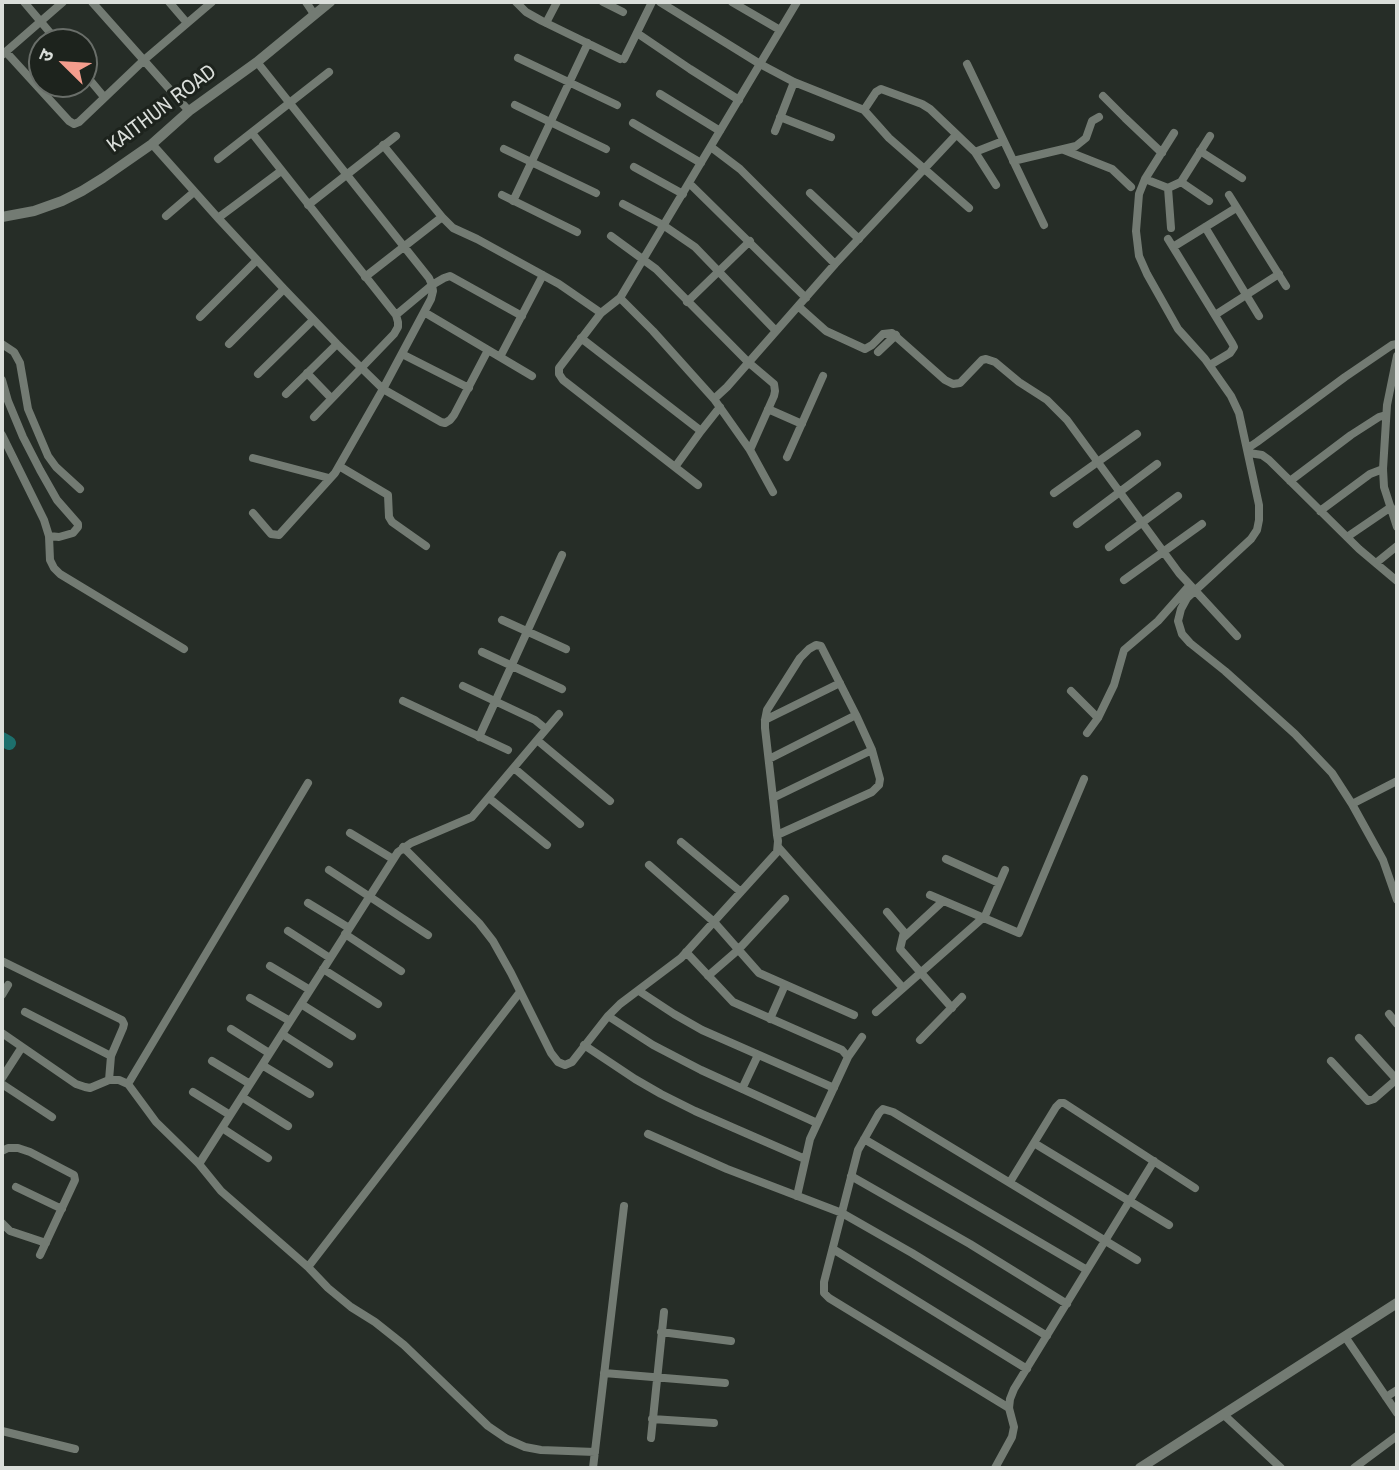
<!DOCTYPE html>
<html>
<head>
<meta charset="utf-8">
<style>
  body { margin:0 }
  #map { position:relative; width:1399px; height:1470px; overflow:hidden; background:#262d27; font-family:"Archivo Narrow","Noto Sans Devanagari",sans-serif }
  canvas { display:block }
  .frame { position:absolute; inset:0; border:4px solid #dadeda; pointer-events:none }
  .north { position:absolute; left:28px; top:28px; width:70px; height:70px; box-sizing:border-box; background:#1d231d; border:2px solid #696e69; border-radius:50%; rotate:294deg; font-size:19px; font-weight:700; line-height:28px; text-align:center; color:#dadeda }
  .north::after { content:''; display:block; margin:auto; width:24px; height:32px; background:#f49d8d; clip-path:polygon(50% 0,100% 100%,50% 72%,0 100%) }
</style>
</head>
<body>
<div id="map">
<canvas width="1399" height="1470"></canvas>
<div class="frame"></div>
<div class="north">उ</div>
</div>
<script>
const g = document.querySelector('canvas').getContext('2d');
g.lineJoin = 'round';
function poly(rows) {
  const path = new Path2D();
  for (const r of rows) {
    path.moveTo(r[0], r[1]);
    for (let i = 2; i < r.length; i += 2) path.lineTo(r[i], r[i + 1]);
  }
  return path;
}
function strokePath(path, color, width, dash) {
  g.strokeStyle = color;
  g.lineWidth = width;
  g.lineCap = dash ? 'butt' : 'round';
  g.setLineDash(dash || []);
  g.stroke(path);
}
function drawText(font, color, halo, rows, align = 'center') {
  g.font = font + ' "Archivo Narrow",sans-serif';
  g.lineWidth = 6;
  g.setLineDash([]);
  g.textBaseline = 'middle';
  g.strokeStyle = halo;
  g.fillStyle = color;
  for (const [text, x, y, turn = 0] of rows) {
    g.save();
    g.translate(x, y);
    g.rotate((+turn || 0) * Math.PI / 180);
    g.textAlign = isNaN(turn) ? turn : align;
    if (halo) g.strokeText(text, 0, 0);
    g.fillText(text, 0, 0);
    g.restore();
  }
}
const river = poly([
  [2,739,9,743]
]);
const minor = poly([
  [24,2,58,42],
  [92,2,189,111],
  [169,2,187,23],
  [306,2,314,14],
  [516,2,526,12,542,21,620,59],
  [603,2,623,12],
  [660,2,760,64,794,82,864,110,889,138,969,208],
  [732,2,780,30],
  [546,23,557,2],
  [637,33,690,69,739,100],
  [6,52,69,121,74,124,79,122,144,60,212,2],
  [2,55,63,2],
  [518,58,617,105],
  [624,59,652,2],
  [967,64,1044,225],
  [84,73,104,97],
  [660,94,720,131],
  [1103,96,1125,118,1162,153],
  [515,105,606,149],
  [864,110,876,92,881,89,922,104,930,109,975,152,996,185],
  [780,117,831,137],
  [633,123,701,163],
  [775,131,794,82],
  [252,133,396,315,398,322,398,327,394,334,314,417],
  [1174,133,1145,179,1139,194,1136,231,1139,256,1147,274,1178,329,1205,359,1231,396,1239,413,1259,505,1259,520,1257,530,1251,539,1187,598,1181,609,1178,621,1182,634,1190,643,1225,671,1295,734,1332,773,1352,804,1383,860,1397,900],
  [152,144,218,218,284,289,337,344,383,389,441,422,445,423,450,420,454,415,488,350],
  [383,145,442,217,453,228,477,239,559,284,601,313],
  [711,147,740,169,835,264],
  [504,149,596,193],
  [1064,150,1112,169,1131,187],
  [1200,151,1242,178],
  [975,152,1003,141],
  [218,159,329,72],
  [1013,161,1076,146,1086,138,1092,121,1099,117],
  [634,167,683,194],
  [1145,179,1168,188,1181,182,1210,136],
  [1181,182,1209,201],
  [689,183,806,298],
  [1168,188,1171,228],
  [810,193,859,239],
  [502,195,577,232],
  [1229,195,1286,286],
  [513,201,588,43],
  [623,204,663,225,695,247,776,331],
  [308,205,396,136],
  [166,216,194,192],
  [218,218,281,171],
  [1205,227,1259,316],
  [611,236,656,269,748,362,774,384,775,391,774,396,750,450],
  [1168,239,1232,343,1234,347,1230,353,1210,365],
  [1173,247,1236,208],
  [365,277,442,217],
  [620,298,653,331,714,399,750,450,773,492],
  [687,302,750,241],
  [798,306,826,331,865,349,872,345,883,334,892,333,945,380,953,384,960,383,982,360,986,359,995,362,1019,382,1047,400,1067,420,1179,573,1237,636],
  [424,312,532,376],
  [396,315,432,285,444,278,450,276,522,316],
  [1215,315,1279,274],
  [200,317,257,260],
  [581,338,701,431],
  [2,344,14,352,20,363,28,409,48,456,56,467,80,489],
  [229,344,284,289],
  [878,352,896,335],
  [402,354,469,388],
  [1397,356,1387,405,1383,469,1384,487,1397,527],
  [500,357,543,275],
  [307,373,331,398],
  [258,374,313,320],
  [2,380,8,401,23,437,40,470,57,500,78,524,78,527,73,533,59,537,49,536],
  [286,394,337,344],
  [714,399,727,387,835,264,956,135],
  [768,409,802,424],
  [2,435,44,520,49,536,50,560,54,568,60,574,184,649],
  [1248,448,1257,442,1345,377,1392,345,1397,344],
  [1249,453,1262,455,1269,460,1359,549,1397,581],
  [787,457,823,376],
  [253,458,329,478],
  [339,466,388,495,389,517,392,522,426,546],
  [675,467,701,431,720,407],
  [1290,481,1351,435,1379,417,1386,415],
  [698,485,563,380,559,374,559,368,601,313,620,298,797,2],
  [1054,493,1137,434],
  [1320,511,1370,474,1383,469],
  [253,513,271,534,279,535,335,473,383,389,431,299,433,291,432,285,429,278,257,62],
  [1077,524,1157,464],
  [1347,537,1391,507],
  [1109,547,1178,496],
  [1376,563,1397,546],
  [1124,580,1202,524],
  [502,620,566,649],
  [482,652,562,689],
  [463,686,535,720,546,729],
  [1071,691,1098,718],
  [403,701,508,750],
  [765,720,840,683],
  [1087,733,1098,718,1114,685,1124,650,1158,621,1189,586],
  [479,737,562,555],
  [537,740,610,801],
  [769,759,856,715],
  [514,768,580,824],
  [489,798,547,845],
  [773,798,872,750],
  [1352,804,1397,781],
  [350,833,393,859],
  [681,842,741,892],
  [403,847,479,923,493,941,511,973,551,1053,558,1062,565,1065,572,1062,608,1016,620,1004,681,958,777,852,778,841,777,835,773,798,765,728,765,720,767,710,800,658,809,649,816,645,821,646,856,715,872,750,880,779,879,785,872,792,777,835],
  [778,847,903,988],
  [946,859,999,883],
  [649,865,714,922,759,973,854,1015],
  [329,870,428,935],
  [930,895,1019,933,1084,779],
  [308,903,349,928],
  [887,912,904,932,900,949,952,1008],
  [288,931,330,958],
  [345,934,401,971],
  [903,938,943,901],
  [686,952,733,1002,842,1050,848,1057,810,1139,797,1196],
  [2,961,122,1020,124,1024,123,1028,111,1056,109,1080],
  [270,966,310,990],
  [323,969,378,1004],
  [708,976,738,950,785,899],
  [639,991,674,1014,702,1030,834,1088],
  [2,995,8,985],
  [250,998,290,1021],
  [301,1004,352,1036],
  [25,1012,111,1056],
  [876,1012,985,916,1005,870],
  [1389,1014,1397,1024],
  [608,1016,653,1045,701,1070,817,1123],
  [770,1019,785,985],
  [231,1029,269,1053],
  [2,1033,76,1084,85,1087,90,1088,109,1080,119,1080,128,1084,156,1122,199,1164,221,1191,308,1267,328,1288,351,1307,375,1322,404,1345,488,1426,507,1439,525,1447,541,1450,595,1452],
  [282,1034,329,1064],
  [1359,1038,1397,1080],
  [920,1040,962,997],
  [584,1045,635,1079,661,1094,695,1111,805,1159],
  [848,1057,862,1037],
  [212,1061,250,1084],
  [1331,1061,1368,1101,1374,1099,1397,1079],
  [262,1065,310,1094],
  [2,1078,22,1047],
  [2,1084,52,1117],
  [128,1084,308,783],
  [742,1089,758,1055],
  [193,1092,230,1115],
  [242,1097,288,1126],
  [222,1128,268,1158],
  [648,1134,727,1169,842,1213,912,1253,1047,1336],
  [864,1139,1087,1270],
  [1034,1143,1169,1225],
  [2,1151,8,1148,18,1148,30,1152,74,1175,75,1180,40,1255],
  [199,1164,398,852,411,843,472,817,559,714],
  [851,1176,970,1244,1067,1304],
  [1010,1182,1056,1107,1060,1103,1064,1103,1195,1188],
  [16,1187,62,1209],
  [2,1223,10,1231,46,1243],
  [833,1249,1027,1369],
  [308,1267,520,992],
  [661,1332,731,1341],
  [1346,1338,1397,1413],
  [604,1373,725,1383],
  [1386,1397,1397,1390],
  [1009,1408,829,1298,824,1293,824,1282,858,1150,879,1113,883,1109,893,1112,1137,1260],
  [1224,1415,1281,1468],
  [652,1419,714,1423],
  [2,1431,75,1449],
  [651,1438,664,1312],
  [593,1468,624,1206],
  [995,1468,1012,1437,1014,1427,1009,1408,1010,1399,1014,1389,1154,1161],
  [1354,1468,1397,1436]
]);
const tertiary = poly([
  [2,217,34,211,62,201,82,191,103,178,152,144,189,111,257,62,330,2],
  [1140,1468,1397,1303]
]);
const streetNames = [
  ["KAITHUN ROAD",162,109,-37]
];
strokePath(river, '#1d6f6c', 14);
strokePath(minor, '#737b73', 8);
strokePath(tertiary, '#737b73', 10);
drawText('21px', '#dadeda', '#1d231d', streetNames);
</script>
</body>
</html>
